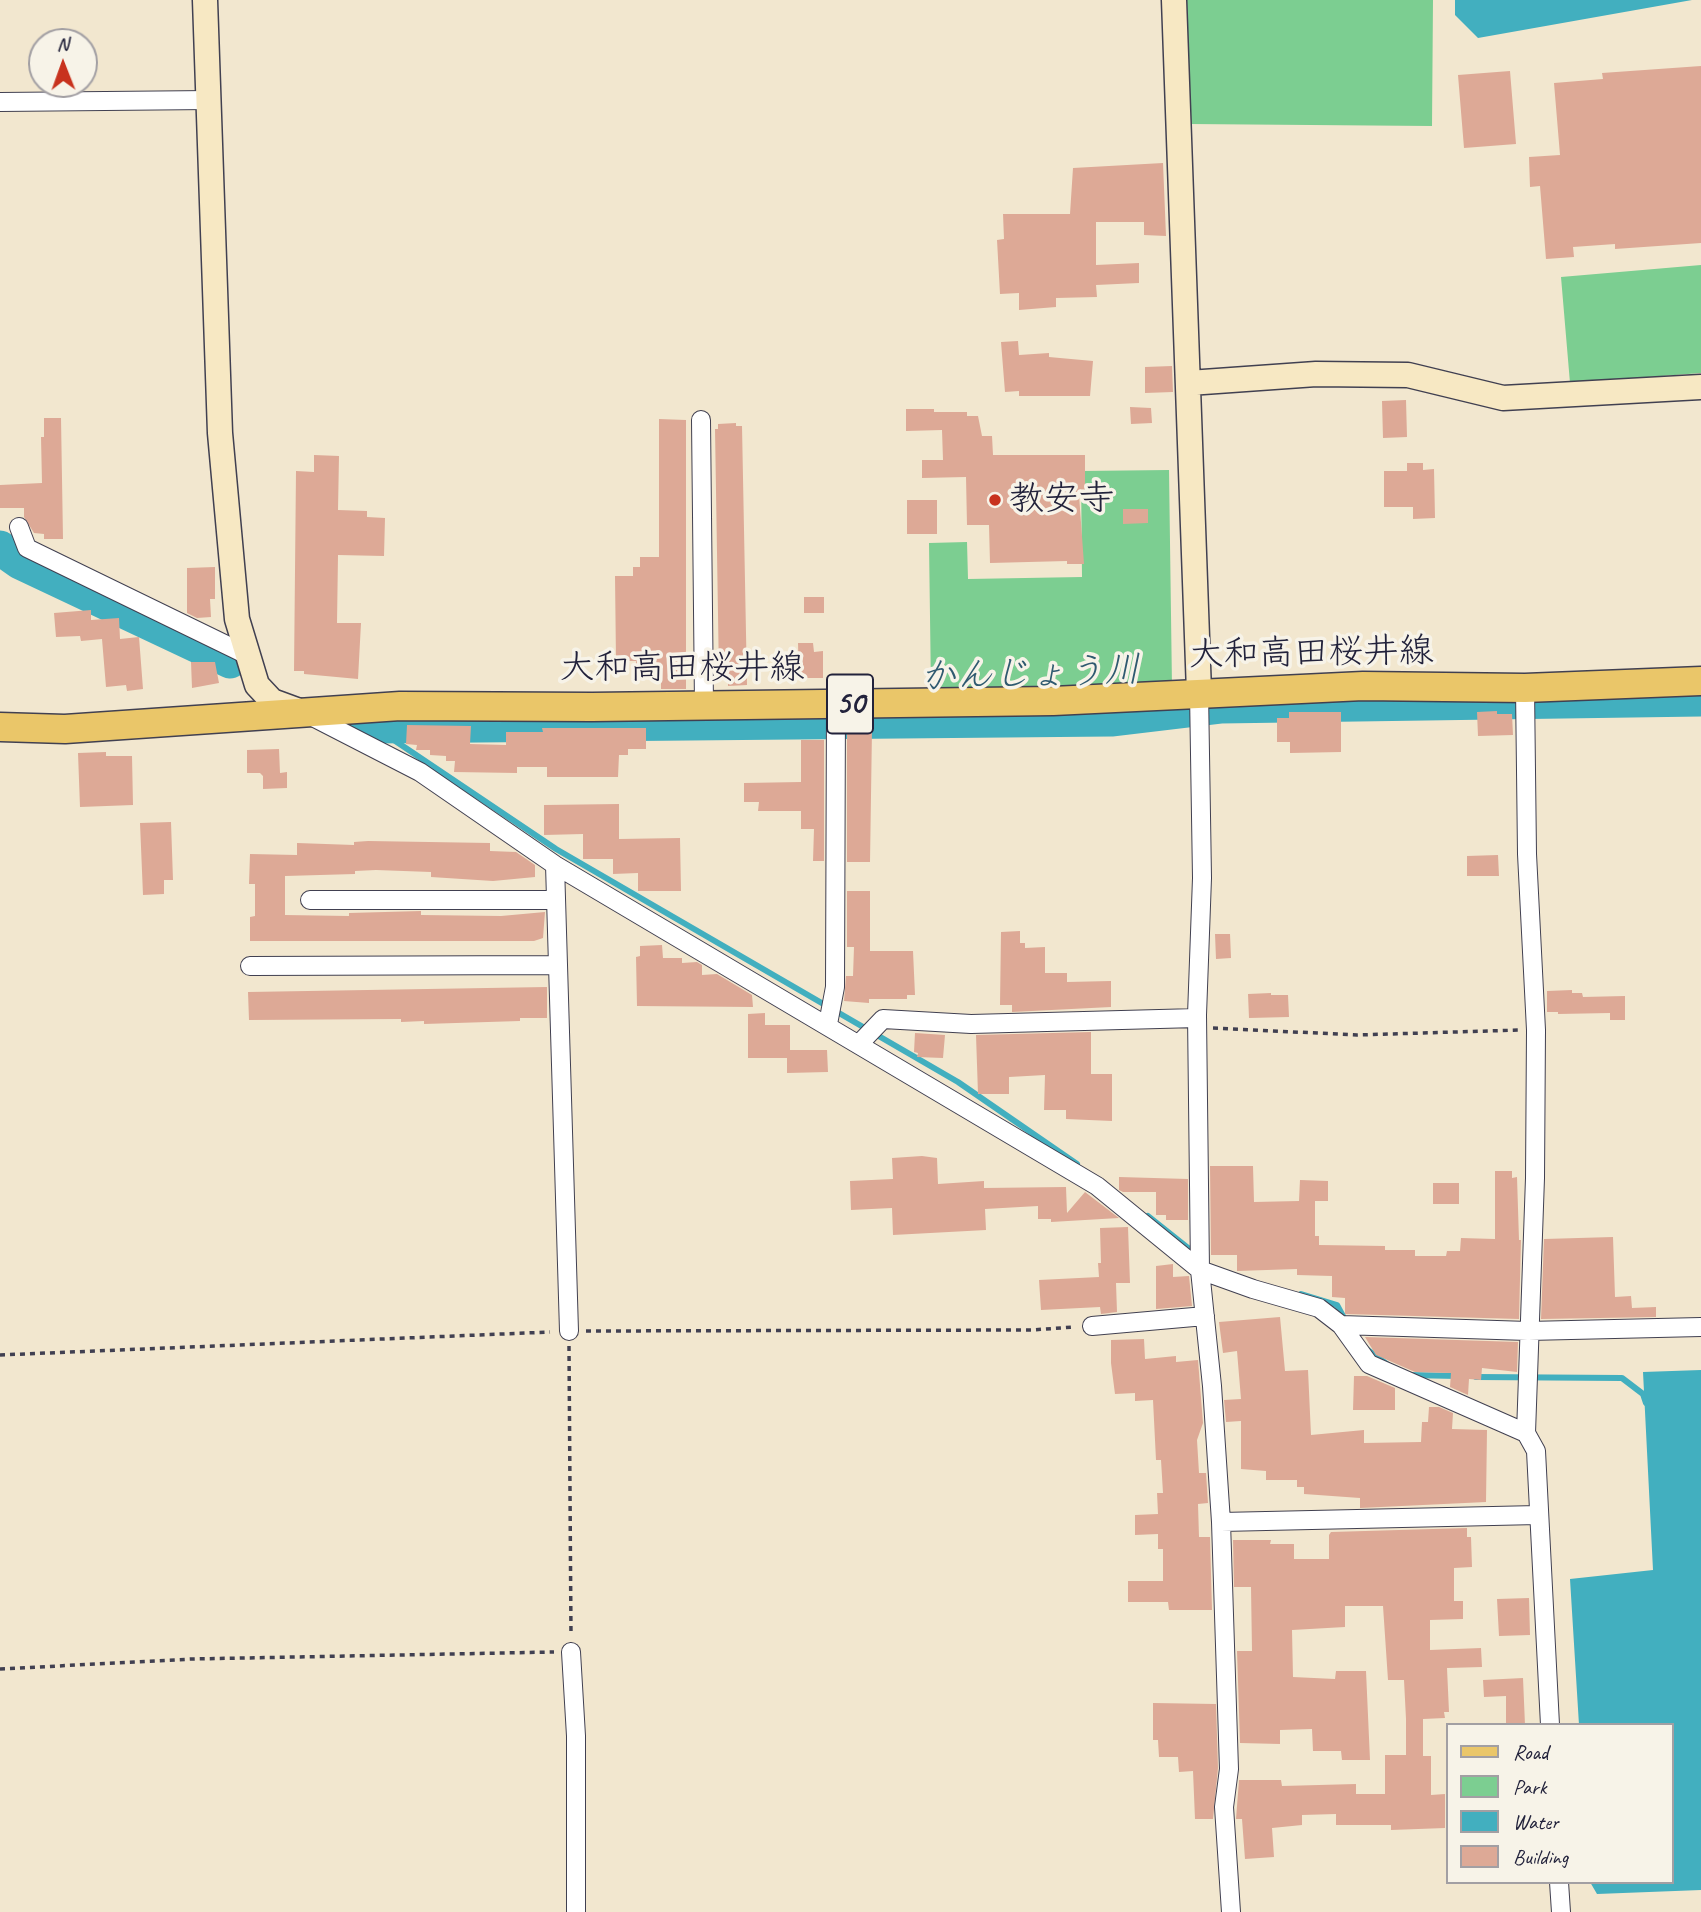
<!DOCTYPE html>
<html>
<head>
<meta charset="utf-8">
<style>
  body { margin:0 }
  #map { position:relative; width:1701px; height:1912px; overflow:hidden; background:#f2e7cf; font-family:Caveat,sans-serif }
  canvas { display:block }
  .legend { position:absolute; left:1446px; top:1723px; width:228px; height:161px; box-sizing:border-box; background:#f7f3e8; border:2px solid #a29fa3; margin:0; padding:9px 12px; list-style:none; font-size:21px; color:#22223b }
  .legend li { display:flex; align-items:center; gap:14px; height:35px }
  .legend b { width:35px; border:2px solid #a29fa3 }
  .north { position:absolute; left:28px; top:28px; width:70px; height:70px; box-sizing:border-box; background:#f7f3e8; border:2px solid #a29fa3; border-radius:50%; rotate:359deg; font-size:19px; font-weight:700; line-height:28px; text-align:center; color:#22223b }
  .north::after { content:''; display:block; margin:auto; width:24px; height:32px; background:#c8321e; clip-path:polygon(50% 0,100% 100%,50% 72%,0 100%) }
</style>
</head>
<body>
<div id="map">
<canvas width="1701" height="1912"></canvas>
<ul class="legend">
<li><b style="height:9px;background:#eac669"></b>Road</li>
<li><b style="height:19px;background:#7cce91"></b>Park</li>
<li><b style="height:19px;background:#42afbf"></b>Water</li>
<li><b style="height:19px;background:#dda996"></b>Building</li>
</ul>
<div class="north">N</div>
</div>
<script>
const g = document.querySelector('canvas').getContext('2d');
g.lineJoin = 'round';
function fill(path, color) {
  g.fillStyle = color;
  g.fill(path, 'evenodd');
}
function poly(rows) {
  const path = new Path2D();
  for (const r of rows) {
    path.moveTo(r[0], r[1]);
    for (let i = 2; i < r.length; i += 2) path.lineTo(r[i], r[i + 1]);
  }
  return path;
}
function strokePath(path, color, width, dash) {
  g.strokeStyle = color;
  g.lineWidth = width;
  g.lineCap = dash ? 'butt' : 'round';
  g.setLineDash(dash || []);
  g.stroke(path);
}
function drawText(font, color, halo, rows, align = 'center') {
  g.font = font + ' Caveat,"Klee One",sans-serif';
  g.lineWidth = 7;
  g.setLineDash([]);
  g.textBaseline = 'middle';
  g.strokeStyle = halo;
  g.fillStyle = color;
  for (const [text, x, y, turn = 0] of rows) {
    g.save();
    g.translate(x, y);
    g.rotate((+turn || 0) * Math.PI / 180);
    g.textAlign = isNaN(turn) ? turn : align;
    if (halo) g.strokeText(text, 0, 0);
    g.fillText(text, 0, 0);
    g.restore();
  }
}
const green = poly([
  [1184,0,1433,0,1432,126,1189,124],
  [1701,265,1701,373,1570,383,1561,277],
  [1169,470,1172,687,931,690,929,543,967,542,968,579,1082,577,1081,471]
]);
const water = poly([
  [1455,0,1692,0,1478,38,1455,15],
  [1701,1370,1701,1890,1597,1894,1590,1882,1671,1882,1671,1725,1579,1725,1570,1579,1653,1570,1643,1372]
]);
const stream = poly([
  [373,726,556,849,958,1082,1077,1164],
  [1148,1216,1197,1255],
  [1301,1294,1337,1305,1345,1320],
  [1365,1348,1388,1365],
  [1409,1375,1458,1376],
  [1476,1377,1622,1378,1643,1394,1646,1403]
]);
const river = poly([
  [0,548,20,562,230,661],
  [363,722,373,726,1111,719,1220,706,1701,699]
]);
const building = poly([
  [1701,66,1701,243,1615,249,1615,244,1573,247,1574,257,1546,259,1540,186,1530,187,1529,157,1560,155,1554,83,1603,79,1602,73],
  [1510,71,1516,144,1464,148,1458,75],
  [1163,163,1166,236,1144,235,1144,222,1096,222,1096,265,1139,263,1139,283,1096,285,1097,297,1056,298,1056,307,1019,310,1019,293,1000,294,997,240,1004,239,1003,214,1070,214,1073,168],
  [1018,341,1019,355,1049,353,1049,357,1093,361,1090,396,1019,396,1019,391,1005,392,1001,342],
  [1172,366,1173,392,1145,393,1145,367],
  [1406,400,1407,437,1383,438,1382,401],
  [1130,407,1151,408,1152,423,1131,424],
  [906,409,934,409,934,412,967,412,967,416,978,416,982,436,992,436,993,455,1085,455,1085,489,1083,495,1079,495,1084,564,1067,564,1067,561,990,563,989,525,967,525,966,477,922,478,922,460,943,460,942,430,906,431],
  [44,418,61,418,63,539,44,539,44,534,34,533,24,517,24,508,0,508,0,485,42,483,41,437,44,437],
  [659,419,686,420,686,689,661,689,661,669,636,670,636,661,616,661,615,576,633,576,633,567,640,567,640,557,659,557],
  [736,423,736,426,742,426,747,685,728,686,728,676,719,676,715,429,718,429,718,424],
  [314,455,339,456,338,510,367,511,367,517,385,518,384,556,338,555,337,623,361,623,358,679,304,674,304,671,294,671,296,471,314,472],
  [1407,463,1423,463,1423,470,1434,469,1435,518,1413,519,1413,507,1384,507,1384,471,1407,471],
  [907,500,937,500,937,534,907,534],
  [1123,509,1148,509,1148,523,1123,524],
  [215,567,215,599,210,599,211,617,197,618,187,613,187,568],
  [804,597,824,597,824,613,804,613],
  [91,610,91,620,119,618,120,639,139,637,143,689,127,691,126,685,106,687,102,639,81,641,80,636,56,637,54,613],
  [798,643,813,643,814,652,823,651,823,678,799,678],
  [191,662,215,662,219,683,192,688],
  [1497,711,1497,714,1512,714,1513,735,1478,736,1477,712],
  [1289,712,1341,712,1341,752,1290,753,1290,742,1277,742,1277,718,1289,718],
  [407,725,471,726,470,744,506,745,506,732,543,732,542,728,646,728,646,749,628,749,628,755,619,755,618,777,547,777,547,767,517,767,517,773,454,772,455,761,446,761,446,756,430,755,430,750,416,750,417,745,406,744],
  [852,728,872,729,870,862,847,862,847,732,852,732],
  [801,740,824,740,824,861,813,861,814,829,801,829,801,811,758,811,759,802,744,802,744,783,801,782],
  [279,749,280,773,287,772,287,788,263,789,263,776,260,773,247,773,247,750],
  [106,752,106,756,132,756,133,805,80,807,78,753],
  [619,804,619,839,680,838,681,891,638,891,638,873,613,874,613,859,583,859,583,834,544,835,544,805],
  [171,822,173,880,164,880,164,894,143,895,140,823],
  [368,841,490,843,490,851,516,852,535,865,535,877,493,881,431,877,431,872,376,870,355,871,355,874,285,876,285,915,349,916,349,913,421,911,421,915,501,916,545,912,543,938,534,941,250,941,250,917,255,916,255,884,249,884,250,854,297,855,297,843,354,845,354,842],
  [1498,855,1499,876,1467,876,1467,856],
  [847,891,870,891,870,951,913,951,915,995,907,995,907,999,869,999,869,1003,844,1001,846,976,853,976,854,947,847,947],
  [1020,931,1020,943,1025,943,1025,948,1045,947,1045,973,1067,973,1067,982,1111,981,1111,1007,1012,1012,1012,1005,1000,1005,1001,932],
  [1215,934,1230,934,1231,958,1216,959],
  [662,945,663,958,682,958,682,963,697,962,702,965,702,975,717,974,752,995,753,1007,637,1006,636,957,640,956,640,946],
  [547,987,547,1018,520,1018,520,1021,424,1024,424,1021,401,1022,401,1019,249,1020,248,992],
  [1572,990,1572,993,1582,993,1583,997,1625,996,1625,1020,1610,1020,1610,1013,1558,1014,1558,1012,1547,1012,1547,991],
  [1271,993,1271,995,1288,995,1289,1017,1249,1018,1248,994],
  [765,1013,765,1025,790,1025,790,1050,827,1050,828,1072,787,1073,787,1058,748,1058,748,1014],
  [1091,1032,1091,1074,1112,1074,1112,1121,1066,1119,1066,1110,1044,1110,1045,1075,1009,1077,1009,1094,978,1094,976,1035],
  [915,1033,945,1035,943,1058,917,1057,918,1053,914,1052],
  [922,1156,937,1158,938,1184,984,1181,984,1188,1066,1187,1067,1213,1085,1192,1119,1218,1051,1222,1051,1219,1038,1219,1038,1206,985,1209,986,1230,893,1235,892,1208,851,1210,850,1181,893,1179,892,1158],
  [1210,1166,1253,1166,1254,1202,1299,1201,1300,1180,1328,1181,1328,1201,1315,1201,1315,1236,1319,1236,1319,1245,1385,1246,1385,1250,1415,1250,1415,1256,1446,1256,1447,1251,1460,1251,1461,1238,1495,1239,1495,1171,1512,1171,1512,1178,1517,1177,1519,1240,1521,1240,1519,1319,1345,1314,1345,1298,1332,1297,1332,1276,1297,1275,1297,1269,1237,1271,1237,1255,1211,1255],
  [1119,1177,1188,1179,1188,1220,1166,1220,1166,1215,1156,1215,1156,1192,1123,1192,1119,1190],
  [1433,1183,1459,1183,1459,1204,1433,1204],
  [1128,1227,1130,1283,1116,1283,1117,1312,1101,1314,1100,1307,1041,1310,1039,1280,1099,1277,1098,1263,1101,1263,1100,1228],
  [1613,1237,1615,1297,1631,1296,1632,1308,1656,1307,1656,1317,1541,1319,1544,1239],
  [1173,1264,1173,1277,1189,1276,1192,1306,1156,1309,1156,1266],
  [1280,1317,1285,1371,1308,1370,1311,1435,1364,1430,1364,1443,1421,1442,1422,1422,1428,1422,1429,1407,1439,1407,1453,1413,1452,1429,1487,1430,1486,1502,1360,1508,1360,1498,1304,1494,1304,1487,1297,1487,1297,1480,1266,1480,1266,1471,1241,1469,1241,1421,1226,1422,1224,1400,1241,1399,1237,1351,1223,1353,1219,1322],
  [1365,1337,1518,1342,1517,1372,1482,1368,1481,1380,1469,1379,1468,1395,1450,1387,1451,1373,1415,1372,1376,1355],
  [1144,1339,1145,1359,1176,1356,1176,1362,1198,1360,1203,1423,1197,1440,1199,1473,1206,1473,1208,1503,1198,1504,1199,1537,1210,1537,1212,1610,1169,1610,1168,1602,1128,1602,1128,1581,1163,1581,1163,1549,1158,1549,1158,1534,1135,1535,1135,1515,1158,1514,1157,1493,1163,1493,1161,1460,1156,1460,1153,1400,1135,1401,1135,1393,1115,1394,1111,1363,1111,1340],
  [1354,1376,1367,1376,1395,1388,1395,1410,1353,1410],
  [1467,1528,1467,1537,1471,1537,1472,1567,1454,1568,1454,1601,1463,1601,1463,1619,1430,1620,1430,1650,1481,1648,1482,1667,1447,1668,1449,1712,1444,1712,1445,1718,1423,1719,1423,1756,1431,1756,1431,1795,1445,1794,1445,1828,1391,1830,1391,1825,1336,1825,1336,1814,1302,1815,1302,1825,1272,1828,1274,1857,1245,1859,1242,1819,1236,1819,1239,1780,1281,1780,1282,1786,1356,1784,1356,1794,1385,1794,1385,1755,1406,1755,1406,1719,1404,1680,1388,1680,1383,1606,1345,1606,1345,1627,1292,1630,1293,1677,1335,1679,1336,1671,1366,1671,1370,1760,1342,1760,1341,1751,1313,1751,1312,1729,1280,1730,1280,1744,1240,1743,1237,1651,1252,1651,1251,1587,1234,1587,1233,1540,1271,1540,1270,1544,1294,1544,1294,1559,1329,1559,1329,1535,1331,1532],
  [1529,1598,1530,1635,1499,1636,1497,1599],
  [1523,1678,1525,1725,1506,1725,1506,1696,1484,1697,1483,1680],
  [1153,1703,1216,1704,1218,1768,1213,1819,1195,1819,1193,1771,1179,1772,1178,1757,1159,1757,1158,1740,1153,1740]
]);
const path = poly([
  [1213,1028,1357,1035,1520,1030],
  [586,1331,1031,1330,1075,1327],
  [569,1346,571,1636],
  [0,1355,550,1332],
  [0,1669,192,1659,554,1652]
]);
const street = poly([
  [0,102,210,100],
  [701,420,704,705],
  [19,527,27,548,245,654],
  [1525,688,1527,854,1536,1030,1535,1178,1526,1433,1536,1451,1550,1725],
  [1199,692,1202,878,1197,1015,1200,1270,1212,1386,1221,1522,1229,1769,1224,1807,1231,1912],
  [309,715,420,772,555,865,1097,1186,1200,1270,1253,1289,1319,1308,1341,1325,1369,1364,1526,1433],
  [555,865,569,1331],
  [310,900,556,900],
  [250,966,558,965],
  [828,1024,835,987,836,704],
  [860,1043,883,1019,971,1024,1197,1018],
  [1341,1325,1528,1331,1701,1327],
  [1092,1326,1205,1316],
  [1221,1522,1538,1515],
  [571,1652,576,1736,576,1912],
  [1559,1882,1561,1912]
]);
const secondary = poly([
  [205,0,220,433,237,619,257,685,272,701,302,712],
  [1174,0,1199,692],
  [1189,383,1316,374,1408,375,1503,398,1701,387]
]);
const primary = poly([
  [0,727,65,729,400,706,592,707,1053,701,1363,686,1525,688,1701,681]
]);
const markers = [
  [995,500,7,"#c8321e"]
];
const shields = [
  [850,704,46]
];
const shieldNames = [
  ["50",850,704]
];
const poiNames = [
  ["教安寺",1009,500]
];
const streetNames = [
  ["大和高田桜井線",1311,654,-1],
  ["大和高田桜井線",682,669]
];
const waterNames = [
  ["かんじょう川",1030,675,-2]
];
fill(green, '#7cce91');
fill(water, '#42afbf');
strokePath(stream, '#42afbf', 6);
strokePath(river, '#42afbf', 35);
fill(building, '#dda996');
strokePath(street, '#414051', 20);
strokePath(secondary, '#414051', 27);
strokePath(primary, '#414051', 31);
strokePath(path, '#414051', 3.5, [5, 5]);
strokePath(street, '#fff', 18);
strokePath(secondary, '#f7e8c3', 24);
strokePath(primary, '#eac669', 28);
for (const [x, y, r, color] of markers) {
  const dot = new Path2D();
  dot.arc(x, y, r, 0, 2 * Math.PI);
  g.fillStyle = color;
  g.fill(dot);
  strokePath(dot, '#f7f3e8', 2.5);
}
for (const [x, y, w] of shields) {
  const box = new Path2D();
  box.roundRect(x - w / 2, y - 29.5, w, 59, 5);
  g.fillStyle = '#f7f3e8';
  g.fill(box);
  strokePath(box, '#22223b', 2);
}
drawText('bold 33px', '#22223b', null, shieldNames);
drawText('35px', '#22223b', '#f7f3e8', poiNames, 'left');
drawText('35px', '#22223b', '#f7f3e8', streetNames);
drawText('italic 37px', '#2f5a70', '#f7f3e8', waterNames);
</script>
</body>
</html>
